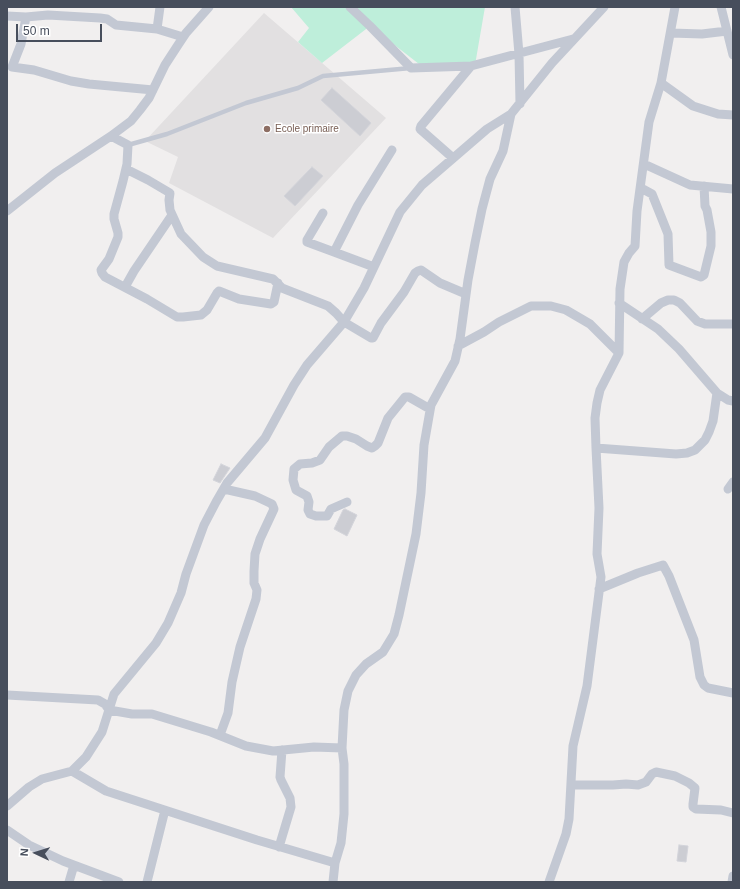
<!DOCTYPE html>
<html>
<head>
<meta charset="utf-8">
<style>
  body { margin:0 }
  #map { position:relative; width:740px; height:889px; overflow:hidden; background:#f1efef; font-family:Helvetica,sans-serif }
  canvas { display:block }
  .frame { position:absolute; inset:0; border:8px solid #474e5c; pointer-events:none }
  .north { position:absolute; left:16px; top:833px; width:40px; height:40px; -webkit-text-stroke:3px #fff; paint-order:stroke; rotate:274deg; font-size:11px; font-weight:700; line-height:16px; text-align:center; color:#474e5c }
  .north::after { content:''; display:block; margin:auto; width:14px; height:18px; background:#474e5c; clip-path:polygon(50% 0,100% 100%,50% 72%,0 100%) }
  .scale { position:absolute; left:16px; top:24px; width:86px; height:18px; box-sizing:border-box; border:2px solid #474e5c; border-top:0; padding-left:5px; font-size:12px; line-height:14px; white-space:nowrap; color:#474e5c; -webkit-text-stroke:3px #fff; paint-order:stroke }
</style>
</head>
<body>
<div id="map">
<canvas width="740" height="889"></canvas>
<div class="frame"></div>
<div class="north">N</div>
<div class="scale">50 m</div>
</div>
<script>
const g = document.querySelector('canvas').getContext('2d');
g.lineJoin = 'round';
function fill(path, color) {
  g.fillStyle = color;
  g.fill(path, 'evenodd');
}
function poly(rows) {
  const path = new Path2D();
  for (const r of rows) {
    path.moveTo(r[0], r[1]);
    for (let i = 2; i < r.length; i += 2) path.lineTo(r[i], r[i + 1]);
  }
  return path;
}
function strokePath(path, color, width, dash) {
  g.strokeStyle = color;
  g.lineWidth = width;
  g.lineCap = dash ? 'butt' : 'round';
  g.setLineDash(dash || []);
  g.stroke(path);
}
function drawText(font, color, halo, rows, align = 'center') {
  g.font = font + ' Helvetica,sans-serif';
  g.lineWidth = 3;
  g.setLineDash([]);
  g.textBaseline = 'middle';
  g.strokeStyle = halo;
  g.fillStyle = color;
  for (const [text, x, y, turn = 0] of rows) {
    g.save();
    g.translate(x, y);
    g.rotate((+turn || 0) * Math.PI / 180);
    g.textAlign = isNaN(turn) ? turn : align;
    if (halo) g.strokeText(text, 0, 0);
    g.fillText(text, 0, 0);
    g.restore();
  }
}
const education = poly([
  [264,13,386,118,273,238,169,183,178,157,145,141]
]);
const green = poly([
  [291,7,485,7,475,65,428,71,370,26,322,63,298,42,309,28]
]);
const building = poly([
  [332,88,371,123,360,136,321,100,332,88],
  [312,167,323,176,295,206,284,196,312,167],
  [221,464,230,468,220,483,213,480,221,464],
  [345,509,357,515,347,536,334,529,343,510,345,509],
  [679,845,688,846,686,862,677,861,679,845]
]);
const service = poly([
  [128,145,167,134,246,103,298,88,323,76,411,68]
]);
const minor = poly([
  [350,7,370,26,411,68,471,66,573,39],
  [515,7,519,54,520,104],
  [721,7,733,55],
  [7,16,26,17],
  [157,29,160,7],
  [671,33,702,34,727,31],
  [661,83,693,106,718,114,733,115],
  [153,90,89,84,71,81,34,70,12,67,21,44,26,17,48,15,100,18,107,19,116,25,157,29,183,37],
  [111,136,128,145,127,164,123,181,114,214,114,219,118,233,118,237,109,259,101,270,102,273,105,277,147,299,177,317,183,317,201,315,207,310,217,293,219,291,239,299,271,304,274,302,278,283],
  [453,158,420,129,421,126,471,66],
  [644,164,690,185,733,189],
  [126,169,148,180,170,193,169,200,170,210,181,234,203,257,217,266,273,279,282,288,287,290,328,306,336,313,344,322,371,338,373,338,381,323,404,292,415,273,418,271,421,270,440,283,466,294],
  [641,188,652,194,668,234,669,265,701,277,704,275,711,246,711,232,707,210,705,206,704,186],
  [7,211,55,173,111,136,131,121,140,110,149,98,165,65,178,45,186,33,209,7],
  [323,213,307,240,307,242,334,252],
  [374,267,334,252,358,205,392,150],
  [125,287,134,271,172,215],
  [619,303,658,329,679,349,717,393,728,400,733,401],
  [642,319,661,303,668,300,674,300,680,303,697,321,705,324,733,324],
  [458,346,484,332,499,322,531,306,551,306,566,310,590,324,619,353],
  [596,448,676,454,687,453,695,450,705,440,709,432,713,421,717,393],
  [728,489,733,482],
  [347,502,331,509,327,516,316,516,310,514,308,510,309,502,307,496,296,490,293,480,294,469,300,464,312,463,320,460,329,447,342,436,347,436,356,439,367,446,372,448,375,446,378,443,388,418,405,397,409,397,430,409],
  [599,589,638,573,663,565,669,576,694,640,700,677,704,685,708,688,733,693],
  [7,695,98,700,105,704,109,710,132,714,152,714,211,732,246,746,273,751,314,747,342,748],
  [220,735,228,713,232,682,240,647,256,599,257,590,254,583,254,571,255,554,260,539,274,509,272,504,255,496,224,489],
  [72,771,106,791,257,840,335,863],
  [571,785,613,785,626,784,638,785,646,782,652,774,656,772,675,776,689,783,695,788,693,804,693,807,696,809,721,810,733,813],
  [7,806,29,787,42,779,72,771,86,757,102,732,114,694,156,643,168,623,181,593,186,574,204,525,216,502,227,483,265,438,294,385,307,365,344,322,364,288,400,212,422,185,487,129,511,114],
  [7,830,29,845,63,861,119,882],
  [279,847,291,807,290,798,281,780,280,777,282,750],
  [69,882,74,865],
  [147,882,165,810],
  [333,882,335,863,341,843,344,814,344,764,342,748,344,710,348,691,356,675,366,664,383,652,394,634,399,615,416,534,421,493,424,445,431,405,455,361,460,339,468,280,475,243,482,209,490,179,503,151,511,114,552,63,604,7],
  [549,882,566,834,569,819,573,746,587,686,601,577,597,554,599,508,596,448,595,418,597,403,600,390,619,353,620,289,624,262,629,253,635,246,637,211,649,122,661,83,675,7],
  [732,882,733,876]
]);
const markers = [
  [267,129,4,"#8d6e63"]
];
const educationNames = [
  ["Ecole primaire",275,129]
];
fill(education, '#e2e0e1');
fill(green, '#beeeda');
fill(building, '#cccdd3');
strokePath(building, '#d3d4da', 1);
strokePath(service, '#c3c8d3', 4.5);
strokePath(minor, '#c3c8d3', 9);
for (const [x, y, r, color] of markers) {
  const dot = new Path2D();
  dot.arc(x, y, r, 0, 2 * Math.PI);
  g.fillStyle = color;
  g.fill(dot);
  strokePath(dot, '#fff', 1.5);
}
drawText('10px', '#785e54', '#fff', educationNames, 'left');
</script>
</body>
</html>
